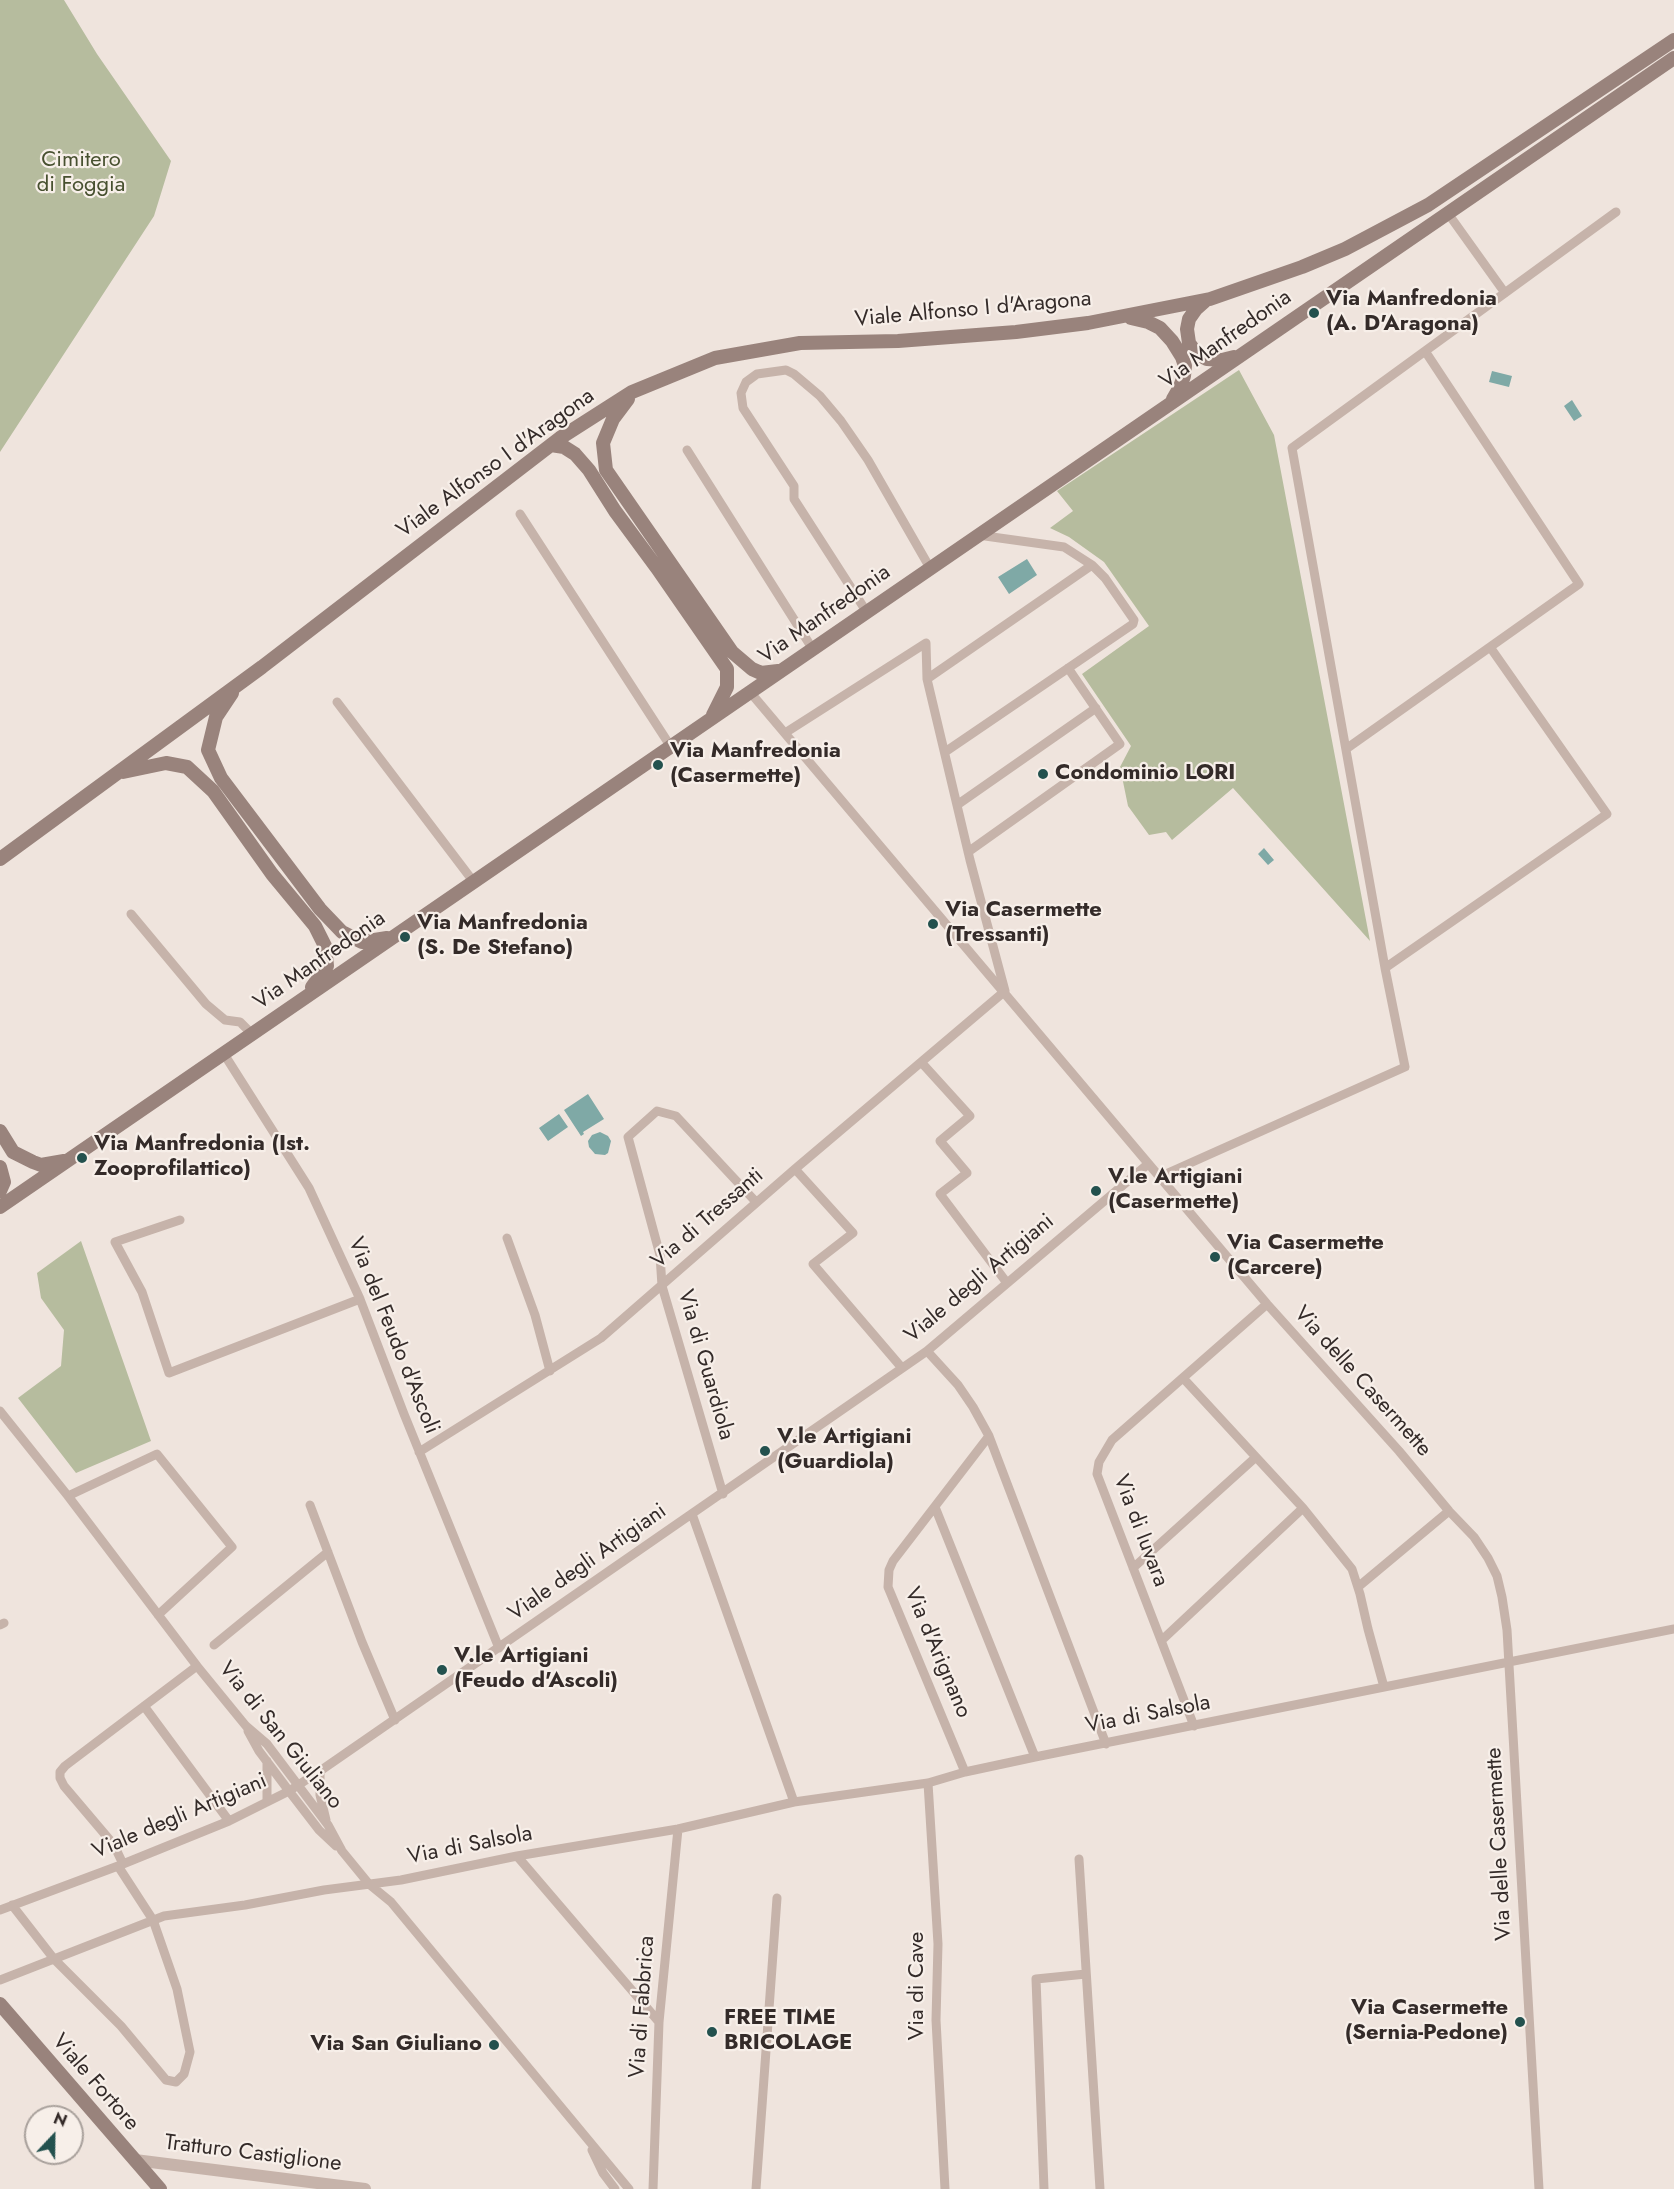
<!DOCTYPE html>
<html>
<head>
<meta charset="utf-8">
<style>
  body { margin:0 }
  #map { position:relative; width:1674px; height:2189px; overflow:hidden; background:#efe4dd; font-family:Jost,sans-serif }
  canvas { display:block }
  .north { position:absolute; left:24px; top:2105px; width:60px; height:60px; box-sizing:border-box; background:#f7efe9; border:2px solid #a9a19c; border-radius:50%; rotate:22deg; font-size:16px; font-weight:700; line-height:24px; text-align:center; color:#342b29 }
  .north::after { content:''; display:block; margin:auto; width:21px; height:27px; background:#23514e; clip-path:polygon(50% 0,100% 100%,50% 72%,0 100%) }
</style>
</head>
<body>
<div id="map">
<canvas width="1674" height="2189"></canvas>
<div class="north">N</div>
</div>
<script>
const g = document.querySelector('canvas').getContext('2d');
g.lineJoin = 'round';
function fill(path, color) {
  g.fillStyle = color;
  g.fill(path, 'evenodd');
}
function poly(rows) {
  const path = new Path2D();
  for (const r of rows) {
    path.moveTo(r[0], r[1]);
    for (let i = 2; i < r.length; i += 2) path.lineTo(r[i], r[i + 1]);
  }
  return path;
}
function strokePath(path, color, width, dash) {
  g.strokeStyle = color;
  g.lineWidth = width;
  g.lineCap = dash ? 'butt' : 'round';
  g.setLineDash(dash || []);
  g.stroke(path);
}
function drawText(font, color, halo, rows, align = 'center') {
  g.font = font + ' Jost,sans-serif';
  g.lineWidth = 4.5;
  g.setLineDash([]);
  g.textBaseline = 'middle';
  g.strokeStyle = halo;
  g.fillStyle = color;
  for (const [text, x, y, turn = 0] of rows) {
    g.save();
    g.translate(x, y);
    g.rotate((+turn || 0) * Math.PI / 180);
    g.textAlign = isNaN(turn) ? turn : align;
    if (halo) g.strokeText(text, 0, 0);
    g.fillText(text, 0, 0);
    g.restore();
  }
}
const green = poly([
  [0,0,64,0,97,54,171,161,154,216,0,452],
  [1239,370,1274,435,1370,941,1233,788,1172,840,1166,832,1149,835,1128,806,1120,767,1131,746,1082,674,1149,626,1104,562,1069,537,1050,528,1073,511,1057,491],
  [81,1241,151,1441,76,1473,18,1398,61,1366,64,1330,41,1298,37,1273]
]);
const water = poly([
  [1492,371,1512,376,1509,387,1489,382],
  [1572,400,1582,416,1574,421,1564,406],
  [1027,559,1037,575,1009,594,998,577],
  [1264,848,1274,860,1268,865,1258,854],
  [588,1094,604,1119,583,1132,584,1134,581,1136,564,1110],
  [559,1114,568,1127,548,1141,539,1128],
  [600,1132,608,1136,611,1141,608,1153,605,1155,595,1154,589,1147,588,1141,592,1135]
]);
const minor = poly([
  [1447,212,1505,293],
  [687,450,812,648],
  [520,514,671,747],
  [866,611,794,499,794,486,743,408,741,393,746,382,757,374,786,370,794,374,820,396,841,421,868,460,930,568],
  [927,679,1092,565],
  [750,692,1267,1304,1399,1451,1449,1511,1474,1537,1488,1558,1497,1576,1502,1597,1507,1630,1539,2189],
  [337,702,473,881],
  [785,733,926,643],
  [1346,749,1579,584,1425,351],
  [945,752,1133,624,1134,620,1105,578,1092,565,1064,547,978,535],
  [957,805,1096,708],
  [968,852,1120,744,1068,668],
  [131,914,206,1004,225,1020,240,1022,252,1034],
  [1385,968,1607,814,1490,647],
  [224,1054,309,1188,360,1299,404,1414,499,1648],
  [921,1062,970,1116,940,1141,967,1173,940,1194,1007,1283],
  [795,1169,853,1233,813,1264,902,1368],
  [1159,1177,1405,1067,1385,968,1292,448,1616,212],
  [180,1220,115,1242,142,1292,169,1373,360,1299],
  [507,1238,535,1315,550,1371],
  [927,1351,958,1385,973,1407,989,1436,1106,1744],
  [1183,1378,1303,1508,1352,1569,1360,1594,1368,1629,1384,1687],
  [0,1411,68,1496,197,1666,246,1726,267,1744,328,1825,342,1851,369,1884,391,1902,629,2189],
  [419,1452,601,1338,795,1169,1005,991,970,860,927,679,926,643],
  [723,1494,662,1286,660,1255,628,1137,657,1111,676,1116,756,1202],
  [68,1496,157,1454,232,1547,158,1615],
  [310,1505,362,1642,395,1720],
  [935,1507,1035,1757],
  [692,1514,794,1802],
  [1133,1568,1256,1457],
  [1358,1587,1449,1511],
  [0,1625,4,1623],
  [1162,1640,1303,1508],
  [214,1645,328,1552],
  [144,1706,229,1821],
  [1194,1726,1097,1474,1099,1462,1112,1440,1267,1304],
  [248,1731,259,1751,289,1791,319,1830,336,1846],
  [267,1761,267,1802],
  [320,1771,320,1795,326,1820],
  [965,1772,888,1587,889,1570,893,1561,989,1436],
  [928,1783,938,1944,936,2020,945,2189],
  [517,1856,659,2022],
  [1079,1859,1100,2189],
  [123,1864,114,1845,64,1786,60,1778,60,1772,65,1766,197,1666],
  [12,1905,54,1959,121,2026,166,2080,176,2082,184,2074,190,2052,177,1989,153,1920,118,1866],
  [0,1910,118,1866,229,1821,289,1791,320,1771,927,1351,1148,1164],
  [0,1980,164,1916,245,1905,324,1890,401,1880,517,1856,678,1829,794,1802,928,1783,965,1772,1035,1757,1674,1629],
  [592,2150,603,2173,615,2189],
  [653,2189,659,2022,678,1829],
  [756,2189,777,1898],
  [1044,2189,1036,1979,1086,1974]
]);
const tertiary = poly([
  [135,2160,365,2189]
]);
const secondary = poly([
  [1205,301,1196,309,1189,319,1187,329,1189,343,1196,353,1207,359,1222,360,1234,357],
  [1131,318,1148,322,1160,328,1172,341,1182,357,1185,366,1184,376,1180,387,1173,399],
  [628,399,613,419,603,443,606,470,732,652,752,669,761,673,778,671],
  [551,445,564,447,575,454,589,470,615,511,657,568,727,669,727,687,713,715],
  [232,693,216,717,208,750,221,778,320,909,342,932,362,942,387,938],
  [123,772,166,763,187,767,213,791,272,874,315,926,325,946,327,966,312,987],
  [0,859,262,667,560,438,632,392,715,358,800,343,898,341,1016,332,1088,323,1210,299,1302,267,1345,249,1428,205,1674,40],
  [0,1131,13,1152,33,1162,41,1165,64,1161],
  [0,1167,4,1182,0,1191],
  [0,1207,1674,58],
  [0,2004,160,2189]
]);
const markers = [
  [1314,313,6,"#23514e"],
  [658,765,6,"#23514e"],
  [1043,774,6,"#23514e"],
  [933,924,6,"#23514e"],
  [405,937,6,"#23514e"],
  [82,1158,6,"#23514e"],
  [1096,1191,6,"#23514e"],
  [1215,1257,6,"#23514e"],
  [765,1451,6,"#23514e"],
  [442,1670,6,"#23514e"],
  [1520,2022,6,"#23514e"],
  [712,2032,6,"#23514e"],
  [494,2045,6,"#23514e"]
];
const parkNames = [
  ["Cimitero",81,161],
  ["di Foggia",81,186]
];
const poiNames = [
  ["Via Manfredonia",1326,300],
  ["(A. D'Aragona)",1326,325],
  ["Via Manfredonia",670,752],
  ["(Casermette)",670,777],
  ["Condominio LORI",1055,774],
  ["Via Casermette",945,911],
  ["(Tressanti)",945,936],
  ["Via Manfredonia",417,924],
  ["(S. De Stefano)",417,949],
  ["Via Manfredonia (Ist.",94,1145],
  ["Zooprofilattico)",94,1170],
  ["V.le Artigiani",1108,1178],
  ["(Casermette)",1108,1203],
  ["Via Casermette",1227,1244],
  ["(Carcere)",1227,1269],
  ["V.le Artigiani",777,1438],
  ["(Guardiola)",777,1463],
  ["V.le Artigiani",454,1657],
  ["(Feudo d'Ascoli)",454,1682],
  ["Via Casermette",1508,2009,"right"],
  ["(Sernia-Pedone)",1508,2034,"right"],
  ["FREE TIME",724,2019],
  ["BRICOLAGE",724,2044],
  ["Via San Giuliano",482,2045,"right"]
];
const streetNames = [
  ["Viale Alfonso I d'Aragona",973,310,-5],
  ["Via Manfredonia",1226,340,-35],
  ["Viale Alfonso I d'Aragona",496,464,-36],
  ["Via Manfredonia",825,615,-35],
  ["Via Manfredonia",320,961,-35],
  ["Via di Tressanti",708,1219,-41],
  ["Viale degli Artigiani",980,1279,-40],
  ["Via del Feudo d'Ascoli",393,1336,68],
  ["Via di Guardiola",705,1365,74],
  ["Via delle Casermette",1362,1382,48],
  ["Via di Iuvara",1140,1531,69],
  ["Viale degli Artigiani",588,1563,-35],
  ["Via d'Arignano",937,1653,67],
  ["Via di Salsola",1148,1715,-11],
  ["Via di San Giuliano",280,1736,51],
  ["Viale degli Artigiani",180,1817,-23],
  ["Via delle Casermette",1500,1844,-93],
  ["Via di Salsola",470,1846,-11],
  ["Via di Cave",918,1986,-90],
  ["Via di Fabbrica",643,2007,-86],
  ["Viale Fortore",95,2083,49],
  ["Tratturo Castiglione",253,2154,7]
];
fill(green, '#b6bc9e');
fill(water, '#7fa9a6');
strokePath(minor, '#c6b3aa', 9);
strokePath(tertiary, '#c6b3aa', 12);
strokePath(secondary, '#99837c', 14);
for (const [x, y, r, color] of markers) {
  const dot = new Path2D();
  dot.arc(x, y, r, 0, 2 * Math.PI);
  g.fillStyle = color;
  g.fill(dot);
  strokePath(dot, '#f7efe9', 2);
}
drawText('22px', '#47502f', '#f7efe9', parkNames);
drawText('bold 22px', '#342b29', '#f7efe9', poiNames, 'left');
drawText('22px', '#342b29', '#f7efe9', streetNames);
</script>
</body>
</html>
